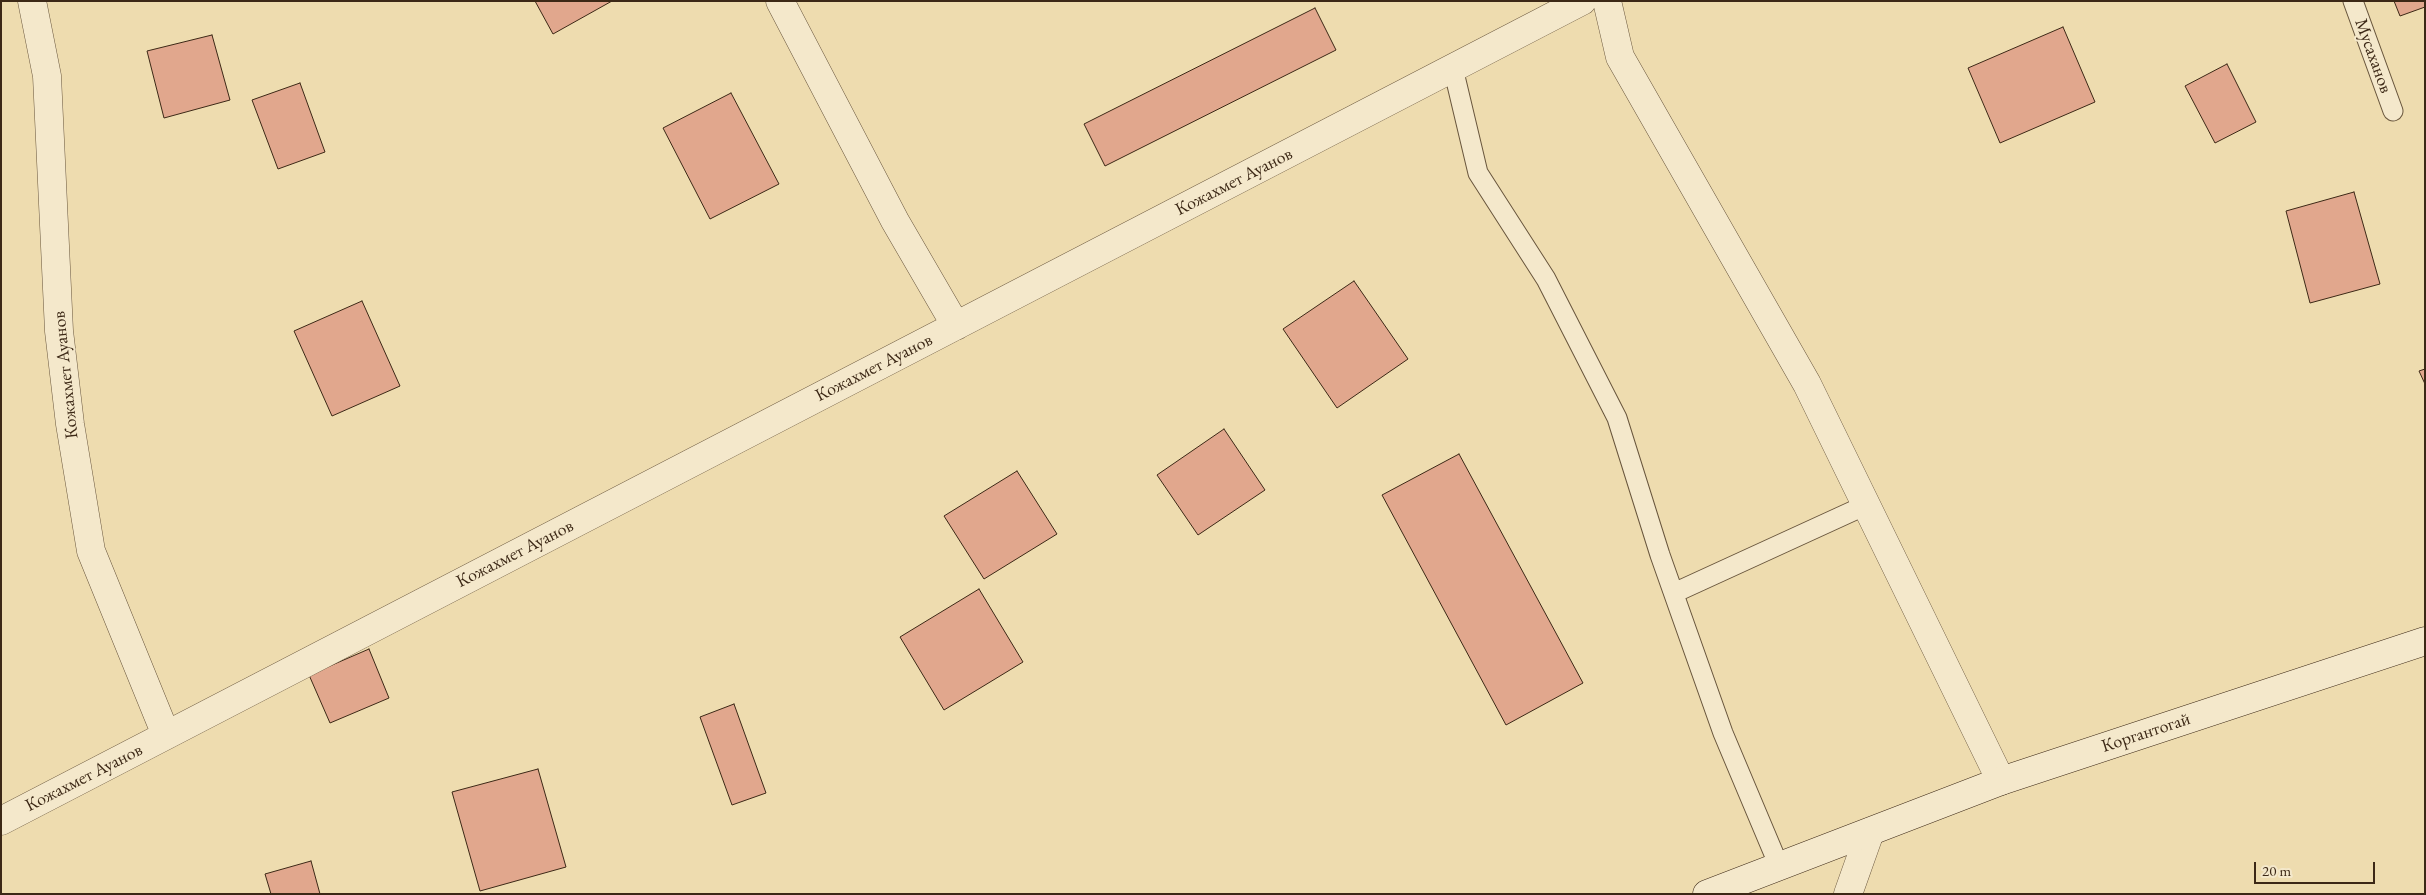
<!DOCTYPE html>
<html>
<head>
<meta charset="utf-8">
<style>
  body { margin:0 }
  #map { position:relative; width:2426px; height:895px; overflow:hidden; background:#eedcaf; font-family:"EB Garamond",serif }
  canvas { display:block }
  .frame { position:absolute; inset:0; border:2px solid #3c2816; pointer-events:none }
  .scale { position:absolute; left:2254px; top:862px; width:121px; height:22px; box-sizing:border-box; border:2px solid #3c2816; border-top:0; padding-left:6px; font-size:15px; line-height:18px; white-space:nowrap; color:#3c2816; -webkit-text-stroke:4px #f4e8cb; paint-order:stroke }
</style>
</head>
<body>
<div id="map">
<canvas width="2426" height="895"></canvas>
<div class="frame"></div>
<div class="scale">20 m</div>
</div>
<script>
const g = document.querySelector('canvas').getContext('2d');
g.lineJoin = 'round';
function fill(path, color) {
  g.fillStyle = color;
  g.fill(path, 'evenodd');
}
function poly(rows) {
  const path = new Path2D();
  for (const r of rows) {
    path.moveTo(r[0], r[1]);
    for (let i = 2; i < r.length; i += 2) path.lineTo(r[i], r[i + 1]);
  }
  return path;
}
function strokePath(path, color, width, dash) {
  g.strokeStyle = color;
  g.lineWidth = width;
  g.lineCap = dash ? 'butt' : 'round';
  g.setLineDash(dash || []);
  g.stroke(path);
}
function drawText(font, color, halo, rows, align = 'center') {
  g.font = font + ' "EB Garamond",serif';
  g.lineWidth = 4;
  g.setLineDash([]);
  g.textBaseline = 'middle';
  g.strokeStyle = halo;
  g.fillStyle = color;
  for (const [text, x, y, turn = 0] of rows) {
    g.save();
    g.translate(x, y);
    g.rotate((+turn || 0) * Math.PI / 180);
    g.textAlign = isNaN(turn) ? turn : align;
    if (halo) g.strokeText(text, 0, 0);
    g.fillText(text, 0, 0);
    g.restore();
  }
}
const building = poly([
  [535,1,612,1,553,34,535,1],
  [2394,1,2425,1,2425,7,2400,16,2394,1],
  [1315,8,1336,50,1105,166,1084,124,1315,8],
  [2063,27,2095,102,2000,143,1968,68,2063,27],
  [212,35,230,100,164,118,147,51,212,35],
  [2227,64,2256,122,2215,143,2185,86,2227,64],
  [300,83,325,152,278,169,252,100,300,83],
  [731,93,779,184,710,219,663,128,731,93],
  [2354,192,2380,284,2310,303,2286,211,2354,192],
  [1354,281,1408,359,1337,408,1283,329,1354,281],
  [362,301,400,386,332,416,294,331,362,301],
  [2425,369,2425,384,2419,371,2425,369],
  [1224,429,1265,490,1198,535,1157,475,1224,429],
  [1459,454,1583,683,1506,725,1382,495,1459,454],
  [1017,471,1057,534,984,579,944,516,1017,471],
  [979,589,1023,662,944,710,900,637,979,589],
  [369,649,389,698,330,723,309,675,369,649],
  [734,704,766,793,732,805,700,717,734,704],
  [538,769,566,867,480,891,452,792,538,769],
  [311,861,320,894,271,894,265,874,311,861]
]);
const lane = poly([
  [2353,1,2393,111],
  [1453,68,1478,173,1546,279,1617,418,1660,555,1723,733,1779,866],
  [1674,593,1866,505]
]);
const street = poly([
  [32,1,47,76,59,331,70,424,91,551,166,735],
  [780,1,895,221,956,326],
  [1607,1,1620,57,1807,384,2001,781],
  [1,821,1582,1],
  [1848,894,1870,832]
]);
const secondary = poly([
  [1707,894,2001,781,2425,641]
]);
const streetNames = [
  ["Мусаханов",2373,56,70],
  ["Кожахмет Ауанов",1234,182,-27],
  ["Кожахмет Ауанов",874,368,-27],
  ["Кожахмет Ауанов",66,375,-96],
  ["Кожахмет Ауанов",515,554,-27],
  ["Коргантогай",2146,733,-18],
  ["Кожахмет Ауанов",84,778,-27]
];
fill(building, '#e1a78d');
strokePath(building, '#3c2816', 1);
strokePath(lane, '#68553c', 21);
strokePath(street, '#68553c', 29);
strokePath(secondary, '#3c2816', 29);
strokePath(lane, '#f4e8cb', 19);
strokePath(street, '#f4e8cb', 28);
strokePath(secondary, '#f4e8cb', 28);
drawText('18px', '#3c2816', '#f4e8cb', streetNames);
</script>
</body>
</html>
